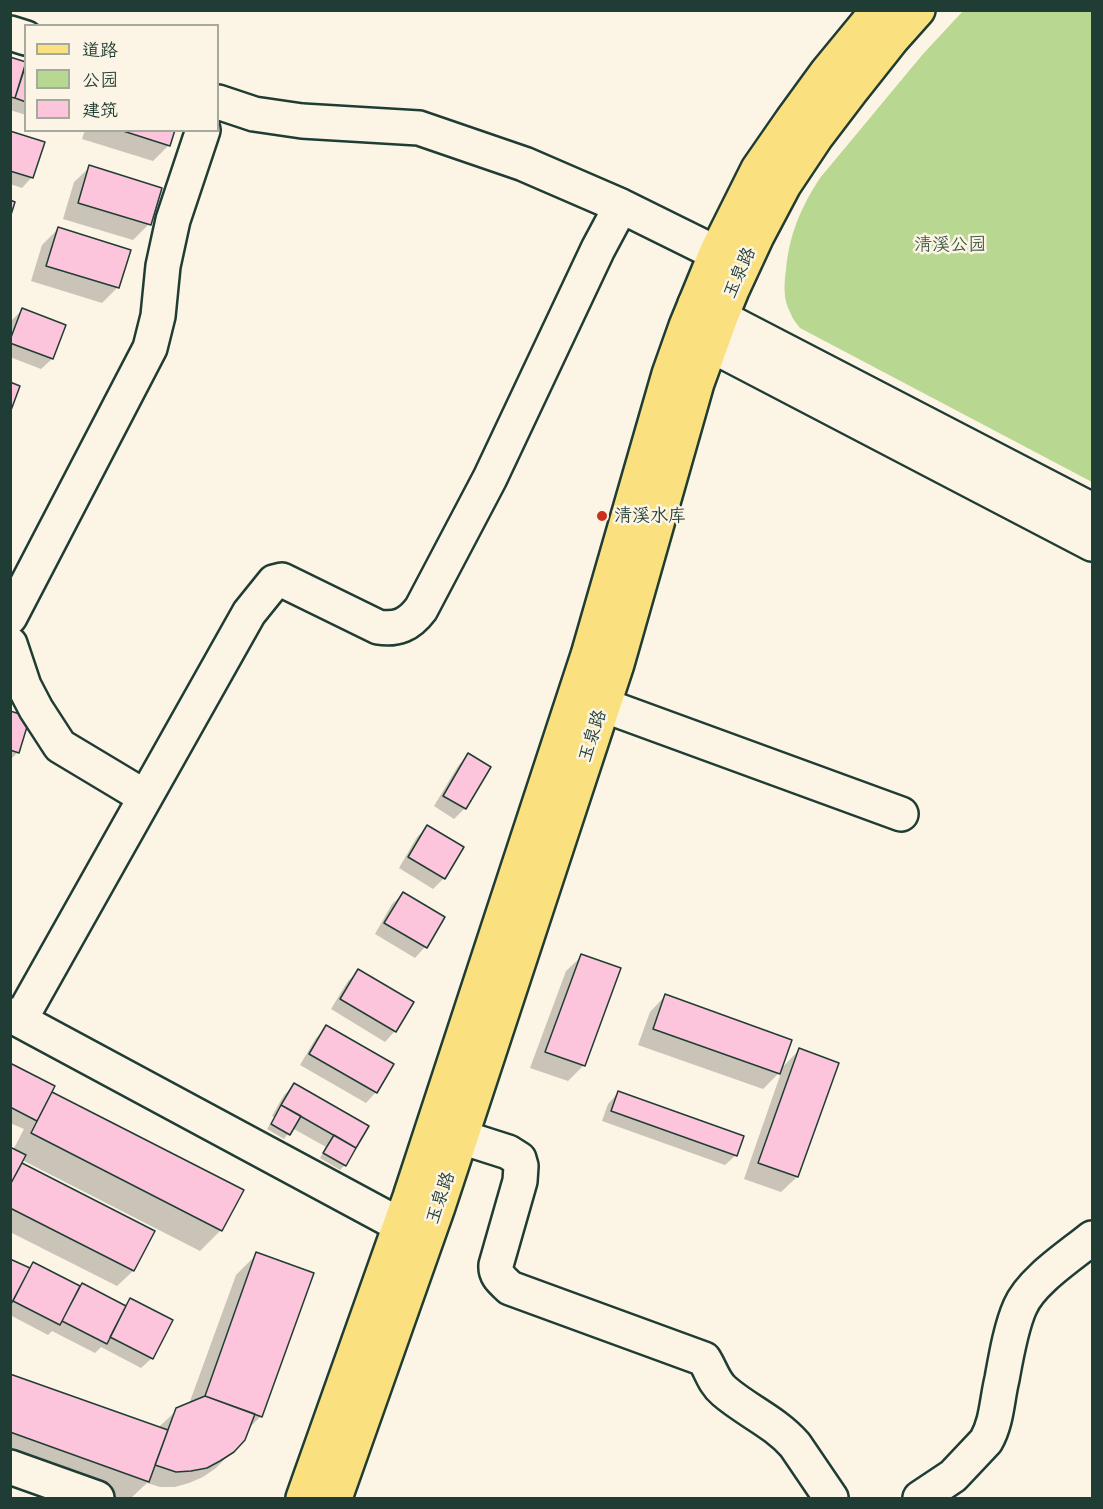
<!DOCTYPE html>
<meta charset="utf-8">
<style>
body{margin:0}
#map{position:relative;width:1103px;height:1509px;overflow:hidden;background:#fcf5e5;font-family:"Patrick Hand","LXGW WenKai TC",sans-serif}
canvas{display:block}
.frame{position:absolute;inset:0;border:12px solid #1f3d34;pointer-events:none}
.legend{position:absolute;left:24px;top:24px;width:195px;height:108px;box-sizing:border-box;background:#fcf5e5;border:2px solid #a4ab9e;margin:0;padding:8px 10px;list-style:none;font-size:18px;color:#1f3d34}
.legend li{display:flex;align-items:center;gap:12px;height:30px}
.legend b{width:30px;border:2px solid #a4ab9e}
</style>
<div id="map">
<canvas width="1103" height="1509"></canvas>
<div class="frame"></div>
<ul class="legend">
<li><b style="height:8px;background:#fbe080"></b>道路</li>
<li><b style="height:16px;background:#b8d790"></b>公园</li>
<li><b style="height:16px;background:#fdc5db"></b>建筑</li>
</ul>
</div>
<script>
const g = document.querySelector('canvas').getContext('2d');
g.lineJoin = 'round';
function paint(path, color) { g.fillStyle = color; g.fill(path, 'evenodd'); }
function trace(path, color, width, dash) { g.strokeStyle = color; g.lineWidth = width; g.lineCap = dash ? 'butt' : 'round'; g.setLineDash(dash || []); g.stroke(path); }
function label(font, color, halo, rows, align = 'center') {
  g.font = font + ' "Patrick Hand","LXGW WenKai TC",sans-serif'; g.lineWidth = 5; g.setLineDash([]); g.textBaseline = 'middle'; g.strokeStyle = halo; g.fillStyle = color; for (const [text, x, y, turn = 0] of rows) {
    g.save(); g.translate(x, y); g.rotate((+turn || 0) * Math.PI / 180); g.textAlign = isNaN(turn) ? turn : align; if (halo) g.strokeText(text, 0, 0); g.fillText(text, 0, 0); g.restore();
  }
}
paint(new Path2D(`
 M963 11H1092V482L800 328C796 323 792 318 790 312 783 299 784 284 786 270 789 235 801 207 820 178L923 54Z`), '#b8d790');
paint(new Path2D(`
 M10 59 26 63V115L10 110Z
 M85 130H173L169 145 153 161 82 139Z
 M10 132 32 177 22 188 10 184Z
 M90 167 149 224 133 240 63 219 74 182Z
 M58 229 118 287 102 303 31 281 42 245Z
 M22 310 64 325 52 359 41 369 10 357V325L12 320Z
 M10 712 18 752 10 760Z
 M468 755 465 808 454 819 434 806 458 766Z
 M427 827 462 848 444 878 433 889 399 868 417 837Z
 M403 894 443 918 425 947 415 958 375 934 392 904Z
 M582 956 619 969 583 1066 568 1081 530 1068 566 971Z
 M359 971 395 1031 385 1042 331 1009 348 981Z
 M665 996 780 1070 799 1050 797 1177 781 1192 744 1179 782 1070 763 1089 638 1045 650 1012Z
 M327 1027 376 1092 366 1103 300 1065 316 1038Z
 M10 1064 50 1092 242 1190 221 1230 200 1251 22 1160 18 1169 22 1165 153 1232 133 1271 117 1286 10 1232V1149L13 1150 24 1129 10 1123Z
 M294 1085 367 1127 345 1165 340 1170 320 1158 326 1147 292 1128 284 1139 267 1129 274 1117 272 1116 284 1095Z
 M618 1093 736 1155 725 1165 602 1121 608 1104Z
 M257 1254 261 1416 247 1430 244 1439 216 1468 203 1477 189 1483 175 1487H160L147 1483 131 1498H116L10 1460V1375L159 1429 160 1426 177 1410 189 1404 236 1275Z
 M10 1260 28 1269 33 1264 79 1287 82 1284 124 1306 130 1300 152 1358 141 1368 101 1347 95 1353 52 1331 48 1335 10 1315Z`), '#0003');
const building = new Path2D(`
 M10 57 26 62 15 98 10 97Z
 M26 64V102L15 98Z
 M120 130H175L170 146Z
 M10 131 45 142 33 178 10 171Z
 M89 165 162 188 151 225 78 203Z
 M10 200 15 202 10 218Z
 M58 227 131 250 119 288 46 266Z
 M22 308 66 325 53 359 10 343V340Z
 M10 382 20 386 10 413Z
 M10 711 30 717 19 753 10 750Z
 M468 753 491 767 466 809 443 796Z
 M427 825 464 847 445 879 408 857Z
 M403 892 445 917 427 948 384 923Z
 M581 954 621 968 585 1066 545 1052Z
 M358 969 414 1002 396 1032 340 999Z
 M665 994 792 1040 780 1074 653 1029Z
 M326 1025 394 1064 377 1093 309 1054Z
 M799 1048 839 1063 798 1177 758 1163Z
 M10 1063 55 1086 37 1121 10 1107Z
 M294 1083 369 1126 356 1148 281 1105Z
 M618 1091 744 1136 737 1156 611 1111Z
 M52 1092 244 1190 222 1231 31 1133Z
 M281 1105 301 1116 290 1135 271 1124Z
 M334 1135 356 1148 346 1166 323 1153Z
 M10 1147 26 1155 10 1185Z
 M22 1163 155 1231 134 1271 10 1208V1185Z
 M256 1252 314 1273 262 1417 205 1396Z
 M10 1259 30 1268 10 1306Z
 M33 1262 80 1286 60 1325 13 1301Z
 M82 1283 126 1306 107 1344 62 1321Z
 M130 1298 173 1320 153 1359 110 1337Z
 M10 1374 168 1430 149 1482 10 1432Z
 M205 1396 255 1414 245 1440 234 1452 220 1461 207 1468 191 1471 176 1472 155 1465 176 1408Z`);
paint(building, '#fdc5db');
trace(building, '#1f3d34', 1.5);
const minor = new Path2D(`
 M10 33 26 38
 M218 102 254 114 302 121 419 128 524 164 621 206 716 253
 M695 304 1092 510
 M686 332 1092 544
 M10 617 150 348 158 316 163 266 173 220 203 130
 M10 644 24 686 36 709 60 746 145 797
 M603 705 901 814
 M10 1015 400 1225
 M20 1020 249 613 274 582 282 580 378 627C397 630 409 625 421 609L490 478 598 249 621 206
 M461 1137 508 1152 519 1159 521 1166 520 1181 496 1265C495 1276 503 1281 510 1288L704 1359C711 1370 714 1383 724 1391 747 1411 775 1422 795 1445L831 1498
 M10 1467 97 1498
 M920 1498 953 1476 986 1441C997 1422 997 1399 1002 1379 1006 1357 1011 1327 1020 1307 1031 1281 1070 1256 1092 1238`);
const major = new Path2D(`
 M303 1498 410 1197 588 655 669 374 686 326 716 253 758 169 792 120 827 72 878 10
 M335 1498 438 1207 617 664 697 383 721 317 732 290 757 236 784 185 816 137 851 91 893 38 918 10`);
trace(minor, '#1f3d34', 38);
trace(major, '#1f3d34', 38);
trace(minor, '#fcf5e5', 33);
trace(major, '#fbe080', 33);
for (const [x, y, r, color] of [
 [602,516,6,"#c8321e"]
]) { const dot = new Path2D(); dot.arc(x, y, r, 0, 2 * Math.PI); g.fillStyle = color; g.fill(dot); trace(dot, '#fcf5e5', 2); }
label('18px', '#3e5c46', '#fcf5e5', [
 ["清溪公园",950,245]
]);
label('18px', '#1f3d34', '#fcf5e5', [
 ["玉泉路",740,273,-66],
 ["玉泉路",593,736,-72],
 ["玉泉路",441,1198,-71]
]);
label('18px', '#1f3d34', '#fcf5e5', [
 ["清溪水库",614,516]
], 'left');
</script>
